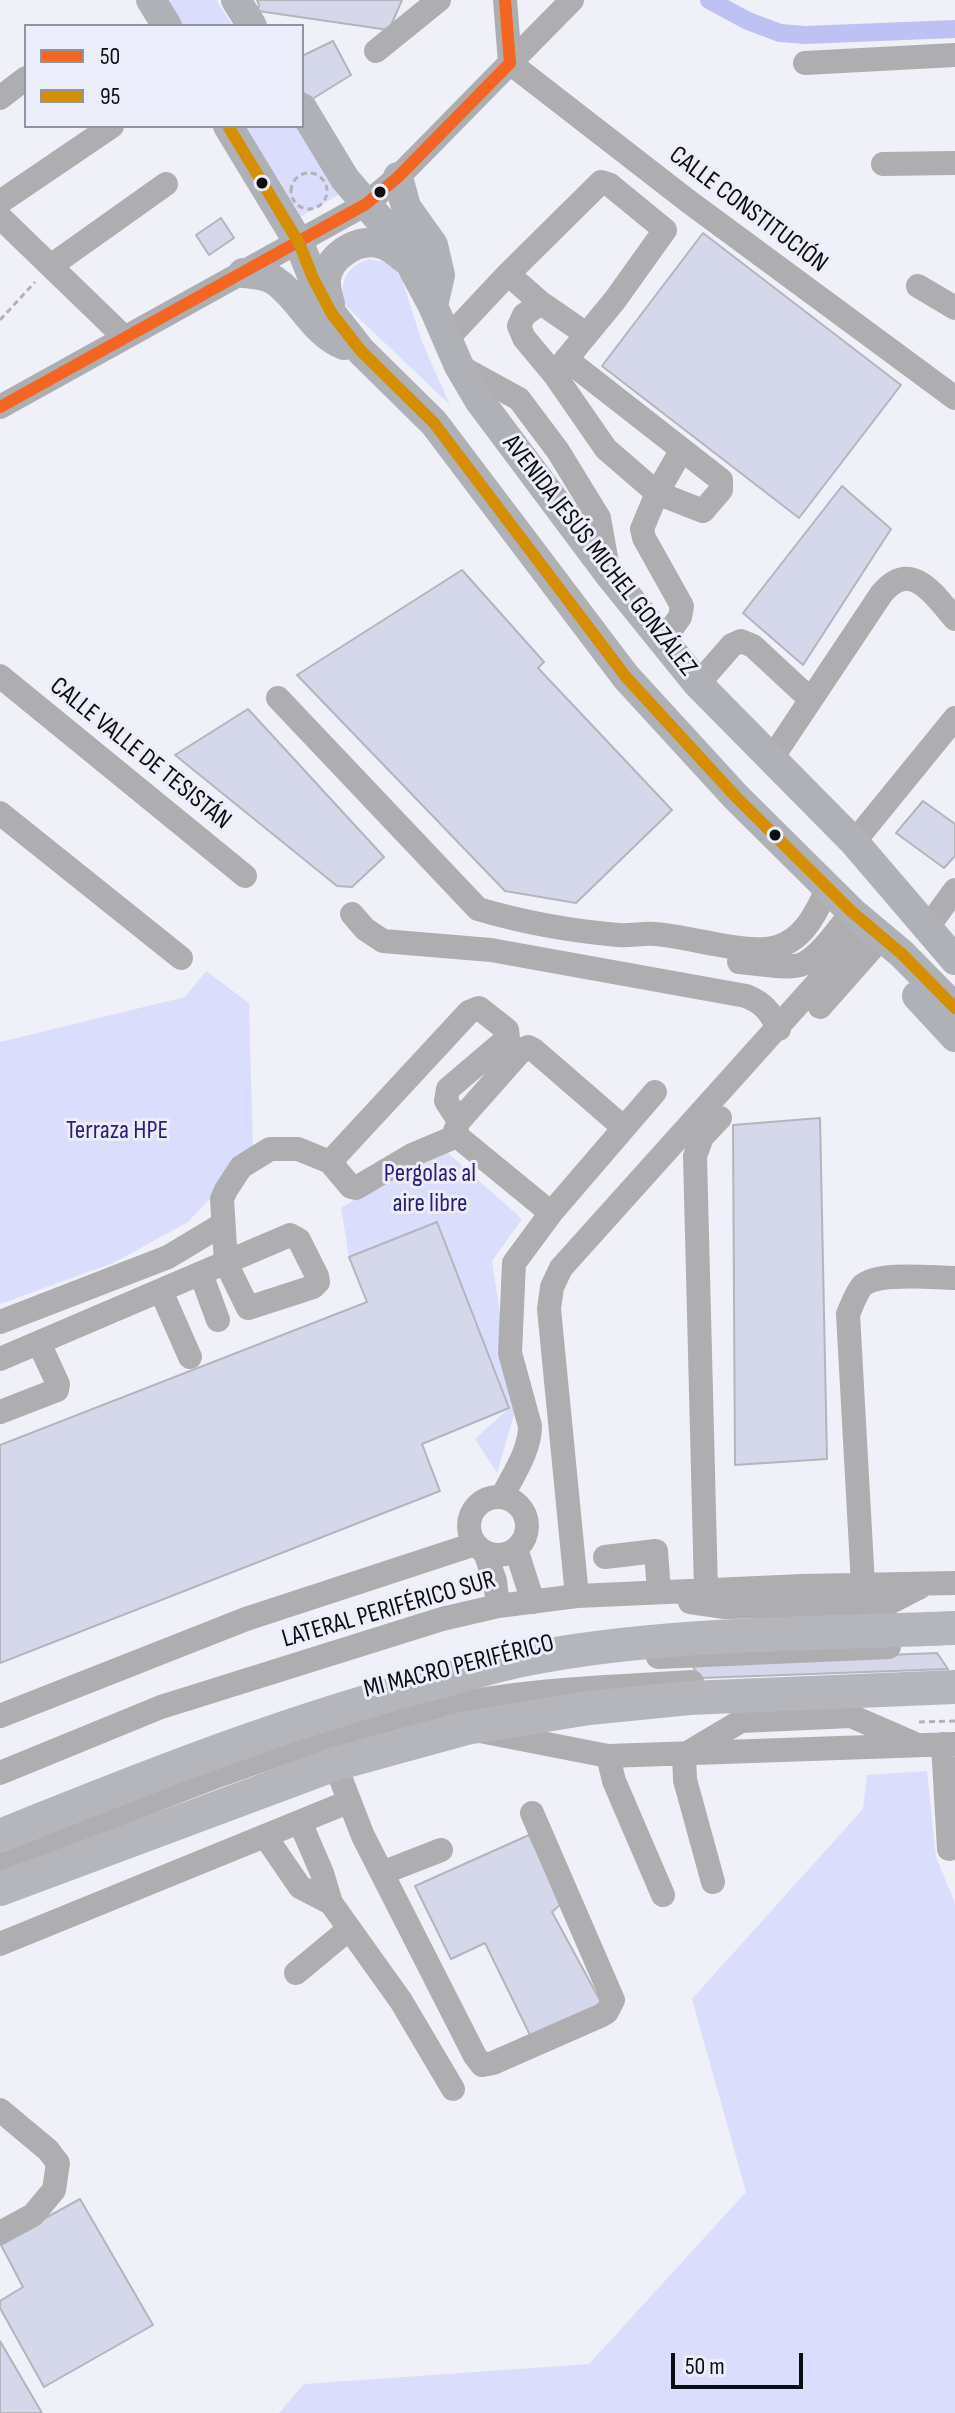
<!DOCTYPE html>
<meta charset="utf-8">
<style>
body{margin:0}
#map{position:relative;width:955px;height:2413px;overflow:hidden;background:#f0f1f8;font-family:"Sofia Sans Condensed",sans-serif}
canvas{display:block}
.legend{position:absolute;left:24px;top:24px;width:280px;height:104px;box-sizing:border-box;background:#eceefb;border:2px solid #92949f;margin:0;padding:10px 14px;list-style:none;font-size:24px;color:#0c0d14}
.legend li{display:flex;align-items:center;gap:16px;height:40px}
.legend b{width:40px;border:2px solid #92949f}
.scale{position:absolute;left:671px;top:2353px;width:132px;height:36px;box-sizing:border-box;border:4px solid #0c0d14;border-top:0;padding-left:10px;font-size:24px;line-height:28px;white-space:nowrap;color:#0c0d14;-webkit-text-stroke:6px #eceefb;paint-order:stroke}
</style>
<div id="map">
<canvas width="955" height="2413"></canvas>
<ul class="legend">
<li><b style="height:10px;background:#f26522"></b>50</li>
<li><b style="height:10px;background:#d48f03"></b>95</li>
</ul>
<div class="scale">50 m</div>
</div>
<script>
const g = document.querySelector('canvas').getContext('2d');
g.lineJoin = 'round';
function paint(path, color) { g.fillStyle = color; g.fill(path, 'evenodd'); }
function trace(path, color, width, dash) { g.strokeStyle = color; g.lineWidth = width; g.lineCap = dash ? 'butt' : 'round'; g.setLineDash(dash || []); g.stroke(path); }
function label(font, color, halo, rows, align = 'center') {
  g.font = font + ' "Sofia Sans Condensed",sans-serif'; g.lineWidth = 6; g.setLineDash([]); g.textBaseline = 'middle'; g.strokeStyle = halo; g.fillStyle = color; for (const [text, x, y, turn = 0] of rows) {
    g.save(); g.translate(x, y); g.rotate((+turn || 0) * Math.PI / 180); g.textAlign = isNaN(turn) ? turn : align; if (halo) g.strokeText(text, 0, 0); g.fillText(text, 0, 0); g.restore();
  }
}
paint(new Path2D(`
 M162 0H216L233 26H178Z
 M242 126H298L342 193 300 217Z
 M370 259 389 263 402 279 422 342 450 405 345 305C338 282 347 265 370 259Z
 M206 971 249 1003 253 1153 188 1222 113 1263 0 1304V1042L185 997Z
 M441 1147 522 1219 492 1261 515 1411 497 1473 475 1439 509 1408 438 1223 349 1257 341 1208Z
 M927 1771 936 1857 955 1903V2413H279L304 2384 589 2364 746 2192 692 1999 863 1809 867 1775Z`), '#daddfc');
trace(new Path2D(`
 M709 0 748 21 780 33 805 35 955 29`), '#bdc1f4', 18);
const building = new Path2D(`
 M257 0H402L389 30 258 11 259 5Z
 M333 41 351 75 309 101 302 90V56Z
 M221 218 234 238 209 255 196 235Z
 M703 233 901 385 799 518 602 366Z
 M842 486 891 529 803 665 743 613Z
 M462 570 544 662 538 668 672 810 576 903 505 891 297 675Z
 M248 709 384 857 352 887 337 886 175 755Z
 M923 801 955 824V856L944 868 896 833Z
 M820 1118 827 1459 735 1465 733 1125Z
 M437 1222 509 1408 422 1444 440 1491 0 1663V1445L367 1302 349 1257Z
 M937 1653 948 1669 701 1678 690 1663Z
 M529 1835 562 1903 552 1912 602 2004 532 2039 485 1943 451 1959 415 1886Z
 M80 2199 153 2325 44 2387 0 2308V2301L23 2287 0 2243Z
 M0 2341 42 2413H0Z`);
paint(building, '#d5d7eb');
trace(building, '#b4b5bc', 2);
trace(new Path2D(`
 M291 191a18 18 0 1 1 36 0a18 18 0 1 1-36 0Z
 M0 320 35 282
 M919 1722 955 1721`), '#b2b2b7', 3, [6, 4]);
trace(new Path2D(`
 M572 0 510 63 688 201 955 398
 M376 51 439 0
 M805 63 955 55
 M0 98 26 78
 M883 164 955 163
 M0 202 112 126
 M0 217 124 337
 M52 265 166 184
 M508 274 541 303 586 334
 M918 286 955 308
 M541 303 524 315 519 326 524 338 554 374
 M447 339 508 274 601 182 610 185 665 230 615 300 554 374 606 449 657 493 642 529 644 538 682 606 680 617 662 642
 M566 359 721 480V490L703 511 657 493 681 451
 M459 366 519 399 558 451 599 518 609 574
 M0 407 366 204 398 177 510 63 505 0
 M0 676 245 876
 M698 684 732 645 741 641 753 646 810 699
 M278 698 478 909C522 922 572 931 618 935 630 936 643 933 655 934 688 936 748 956 777 947 805 939 816 912 828 888
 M772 758 882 593C912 558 935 596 955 619
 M0 813 181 958
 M854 842 955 718
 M352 914 365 929 383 941 491 950 746 996C764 1003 770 1012 779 1029
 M936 916 955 890
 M739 962C754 963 789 970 803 964 822 954 838 929 852 912
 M820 1007 874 946
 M457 1136 412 1155 356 1188 351 1187 330 1162 469 1012 479 1008 507 1030 508 1038 448 1089 446 1101 459 1121
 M551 1213 457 1136 455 1131 459 1121 521 1051 528 1047 534 1050 624 1128
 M201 1274 218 1320
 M161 1291 190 1357
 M0 1322 168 1257 223 1224
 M0 1359 290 1235 299 1240 317 1276 318 1282 313 1287 248 1308 226 1263 222 1199 226 1190 241 1167 270 1149H298L330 1162
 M0 1412 57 1390 58 1384 39 1343
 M502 1497C513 1475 530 1451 530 1426L510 1353 514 1263 551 1213 655 1092
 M469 1526a29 29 0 1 1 58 0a29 29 0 1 1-58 0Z
 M516 1549 533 1602
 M485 1552 495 1581 498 1606
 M605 1557 656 1551 659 1592
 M863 1585 848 1314C852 1305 856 1293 862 1286 878 1271 933 1278 955 1278
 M706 1590 695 1156 702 1137 720 1118
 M577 1596 549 1309 552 1287 561 1268 864 931
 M690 1602 725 1607 887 1604 920 1587
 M658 1657 889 1647
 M0 1716 246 1619 475 1544
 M480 1731 608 1756 955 1744
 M943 1744 949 1849
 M608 1756 614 1781 663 1895
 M335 1764 363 1836 475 2056 482 2065 493 2063 600 2016 607 2012 613 2000 532 1813
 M0 1773 161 1707 442 1619 498 1606 577 1596 803 1586 955 1583
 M300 1822 322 1873 331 1903 401 2001 453 2089
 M265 1836 300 1887 331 1903
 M0 1864C143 1804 287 1743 439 1708 523 1689 608 1687 692 1682
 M382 1873 441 1850
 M713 1882 685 1780 684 1755 741 1721 851 1716 913 1743
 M0 1944 348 1802
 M296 1973 349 1929
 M0 2110 48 2150 58 2163 54 2190 33 2215 0 2233`), '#aeaeb1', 24);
trace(new Path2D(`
 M151 0 167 26
 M236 0 252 26
 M302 108 345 179 392 234 410 263 433 306 459 366 479 400 609 574 698 684 854 842 955 960
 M228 126 299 243 313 278 332 314 361 351 434 423 626 677 736 797 852 912 902 954 955 1008
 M398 177 406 207 433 245 440 275 433 306
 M243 273C253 274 266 275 274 280 301 298 313 333 344 345
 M330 304C328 296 325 288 326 279 328 257 356 239 378 243 389 245 397 252 405 259
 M917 996 955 1037`), '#b0b1b7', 30);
trace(new Path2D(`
 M0 1836C146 1777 292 1719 445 1680 472 1673 499 1664 527 1659 667 1632 813 1634 955 1628
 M0 1889 335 1764 466 1728 589 1708 689 1698 955 1687`), '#b5b6bc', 34);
trace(new Path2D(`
 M0 407 366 204 398 177 510 63 505 0`), '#f26522', 12);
trace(new Path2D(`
 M228 126 299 243 313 278 332 314 361 351 434 423 626 677 736 797 852 912 902 954 955 1008`), '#d48f03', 12);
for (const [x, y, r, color] of [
 [262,183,7,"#0c0d14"],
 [380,192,7,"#0c0d14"],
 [775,835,7,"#0c0d14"]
]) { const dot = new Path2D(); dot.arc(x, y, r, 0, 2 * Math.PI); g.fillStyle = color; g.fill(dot); trace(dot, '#eceefb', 3); }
label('26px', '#0c0d14', '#eceefb', [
 ["CALLE CONSTITUCIÓN",748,210,37],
 ["AVENIDA JESÚS MICHEL GONZÁLEZ",599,556,52],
 ["CALLE VALLE DE TESISTÁN",140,754,39],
 ["LATERAL PERIFÉRICO SUR",389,1610,-16],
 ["MI MACRO PERIFÉRICO",459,1667,-14]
]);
label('26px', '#2b1e7f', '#eceefb', [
 ["Terraza HPE",117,1131],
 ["Pergolas al",430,1174],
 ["aire libre",430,1204]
]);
</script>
